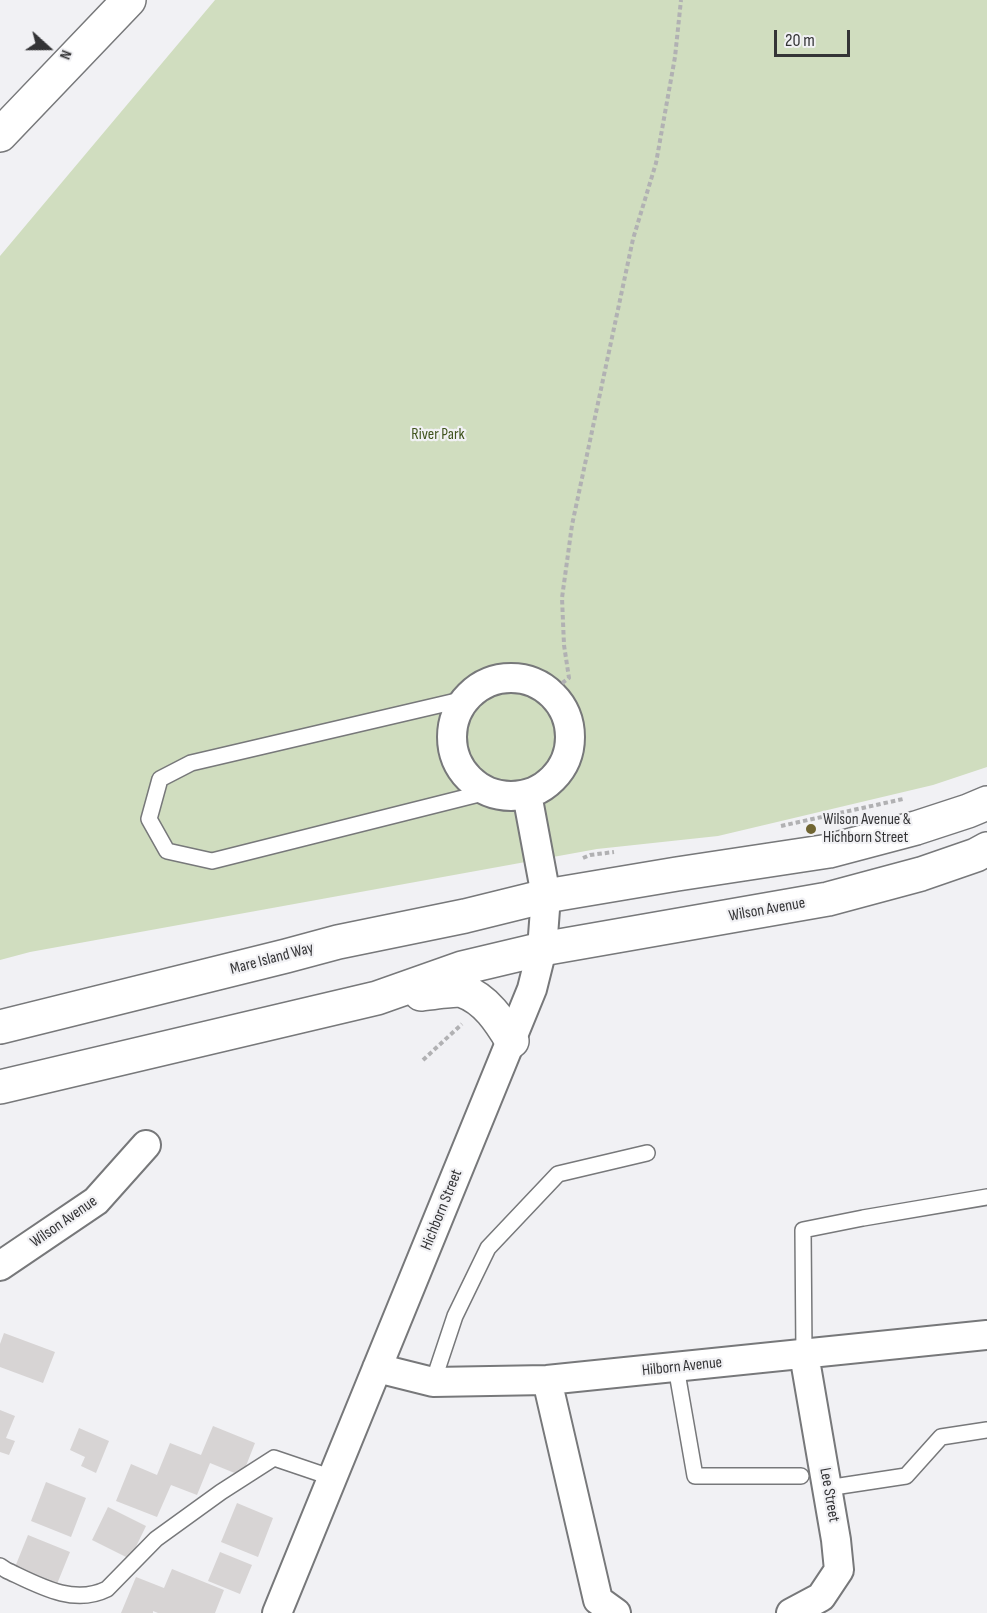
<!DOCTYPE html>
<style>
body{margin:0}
#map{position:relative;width:987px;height:1613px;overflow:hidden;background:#f1f1f4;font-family:"Sofia Sans Condensed",sans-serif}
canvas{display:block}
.north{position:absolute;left:18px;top:18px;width:60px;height:60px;-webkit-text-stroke:4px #f1f1f4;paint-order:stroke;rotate:111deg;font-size:16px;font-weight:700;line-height:24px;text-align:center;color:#343436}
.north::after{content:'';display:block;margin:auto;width:21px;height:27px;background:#343436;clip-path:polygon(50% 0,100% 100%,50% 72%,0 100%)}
.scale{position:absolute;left:774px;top:30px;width:76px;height:27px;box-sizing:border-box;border:3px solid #343436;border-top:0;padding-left:8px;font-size:18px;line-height:21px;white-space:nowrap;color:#343436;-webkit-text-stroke:4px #f1f1f4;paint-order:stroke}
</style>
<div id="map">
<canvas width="987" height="1613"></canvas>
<div class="north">N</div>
<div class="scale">20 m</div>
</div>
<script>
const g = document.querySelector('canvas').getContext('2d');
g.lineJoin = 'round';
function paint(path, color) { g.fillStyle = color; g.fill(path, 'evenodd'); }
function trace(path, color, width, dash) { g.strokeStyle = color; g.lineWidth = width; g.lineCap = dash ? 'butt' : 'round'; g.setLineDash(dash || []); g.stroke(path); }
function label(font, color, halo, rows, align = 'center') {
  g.font = font + ' "Sofia Sans Condensed",sans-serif'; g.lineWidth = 4.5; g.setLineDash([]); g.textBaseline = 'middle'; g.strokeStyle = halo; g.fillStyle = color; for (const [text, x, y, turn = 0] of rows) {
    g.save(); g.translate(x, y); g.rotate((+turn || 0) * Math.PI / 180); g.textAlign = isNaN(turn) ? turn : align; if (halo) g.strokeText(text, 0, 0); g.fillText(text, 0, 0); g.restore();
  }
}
paint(new Path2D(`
 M215 0H987V767L933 785 718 836 597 849 30 952 0 960V256Z`), '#d0ddbf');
paint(new Path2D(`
 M4 1333 55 1352 43 1383 0 1367V1344Z
 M0 1410 15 1416 6 1438 15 1441 9 1455 0 1452Z
 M213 1426 255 1443 242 1476 210 1463 197 1495 171 1485 157 1517 116 1501 131 1464 157 1475 170 1443 201 1455Z
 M79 1428 109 1441 96 1473 81 1466 85 1457 70 1450Z
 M46 1482 86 1498 71 1537 31 1521Z
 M237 1503 273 1518 258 1557 221 1542Z
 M108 1507 146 1526 130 1559 92 1540Z
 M28 1535 70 1552 57 1584 15 1567Z
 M220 1552 252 1565 240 1594 208 1581Z
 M172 1569 224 1590 215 1613H158L153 1611V1613H121L136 1577 164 1588Z`), '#d7d4d4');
const service = new Path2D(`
 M465 699 191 763 160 779 149 819 167 851 212 861 487 792
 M804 1354 803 1230 863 1218 987 1197
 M676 1367 695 1476H801
 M433 1382 455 1316 488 1248 558 1174 647 1153
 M827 1488 906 1476 941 1437 987 1430
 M0 1566 6 1570C38 1585 73 1606 107 1589L156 1539 221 1492 274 1458 333 1478`);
const minor = new Path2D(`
 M452 737a59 59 0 1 1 118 0a59 59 0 1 1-118 0Z
 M0 1266 96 1201 146 1145
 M377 1368 433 1382 547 1380 987 1335
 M547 1380 598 1600 616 1613
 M277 1613 532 989 542 949 546 896 527 794
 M791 1613 821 1597 839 1570 836 1540 804 1354`);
const secondary = new Path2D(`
 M0 135 129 0
 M421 994C430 993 456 989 463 991 486 999 500 1021 512 1041
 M0 1027 286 956 338 942 465 916 546 896 677 874 829 851 916 828 968 811 987 803
 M0 1087 377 998 462 968 542 949 828 899 921 874 976 855 987 849`);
trace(service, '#77787a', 18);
trace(minor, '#77787a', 32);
trace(secondary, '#77787a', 36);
trace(new Path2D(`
 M550 692 569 678 564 645 562 598 572 525 633 239 656 163 675 57 681 0
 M781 826 903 799
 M583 858 590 855 614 852
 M423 1060 462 1024`), '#b1b1b3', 4, [4.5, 3]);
trace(service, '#fff', 15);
trace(minor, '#fff', 28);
trace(secondary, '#fff', 33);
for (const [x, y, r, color] of [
 [811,829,6,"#706532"]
]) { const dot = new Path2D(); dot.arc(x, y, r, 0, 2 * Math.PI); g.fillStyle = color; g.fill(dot); trace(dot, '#f1f1f4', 2); }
label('16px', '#40541e', '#f1f1f4', [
 ["River Park",438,435]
]);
label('16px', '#343436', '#f1f1f4', [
 ["Wilson Avenue &",823,820],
 ["Hichborn Street",823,838]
], 'left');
label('16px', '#343436', '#f1f1f4', [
 ["Wilson Avenue",767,910,-10],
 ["Mare Island Way",272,959,-15],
 ["Hichborn Street",442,1210,-68],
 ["Wilson Avenue",64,1222,-35],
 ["Hilborn Avenue",682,1367,-6],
 ["Lee Street",829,1495,80]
]);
</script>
